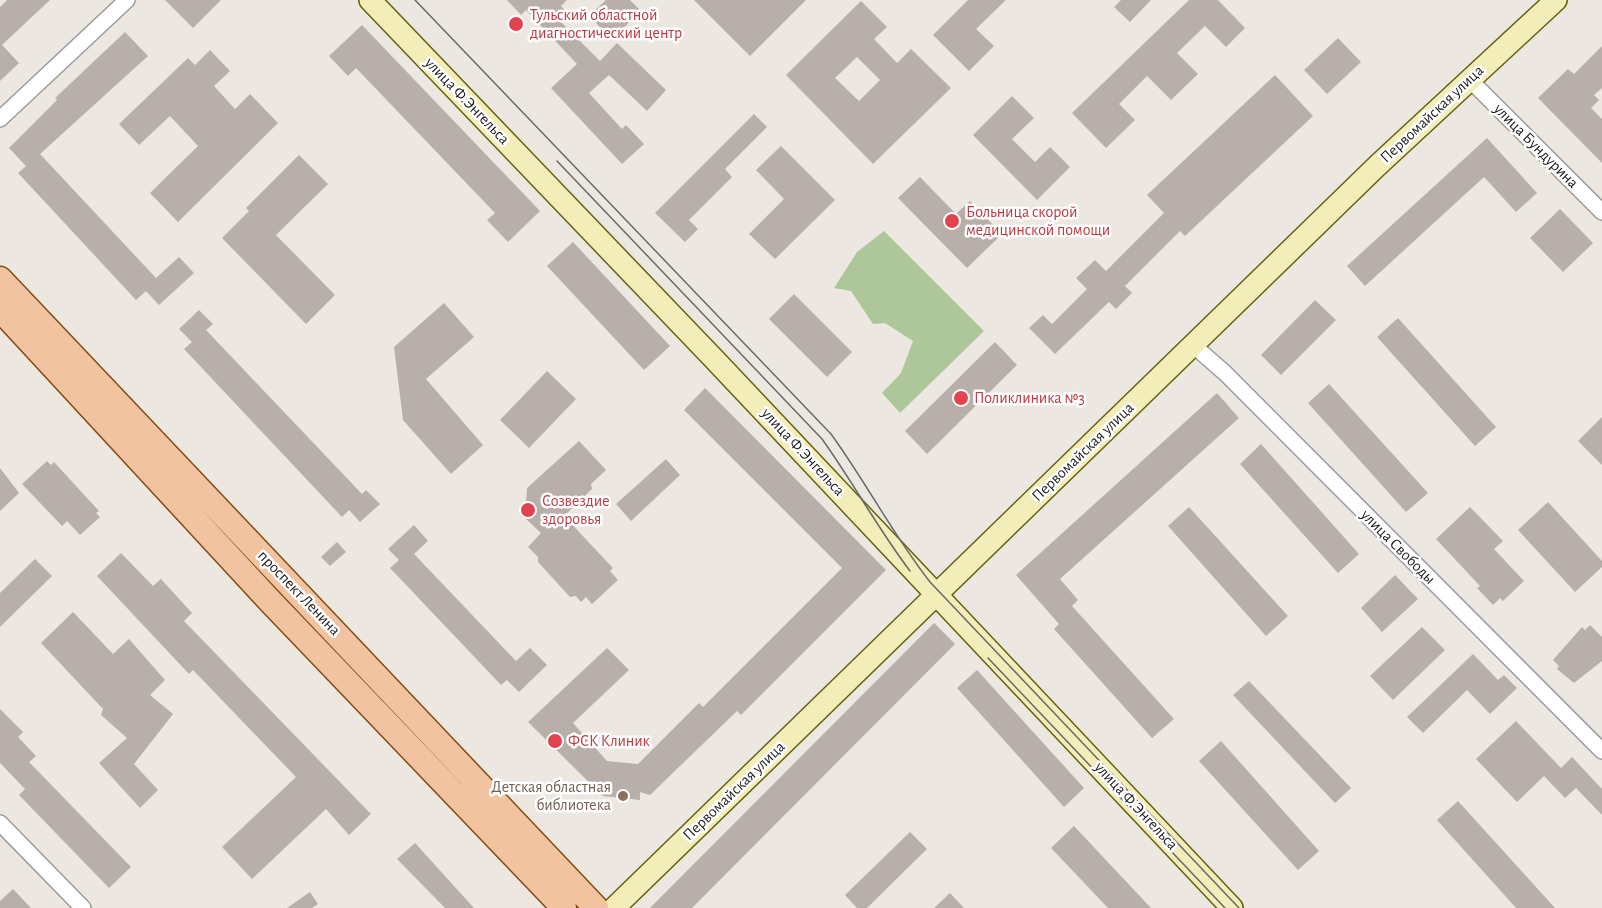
<!DOCTYPE html>
<meta charset="utf-8">
<style>
body{margin:0}
canvas{display:block;background:#ece7e1}
</style>
<canvas width="1602" height="908"></canvas>
<script>
const g = document.querySelector('canvas').getContext('2d');
g.lineJoin = 'round';
function paint(path, color) { g.fillStyle = color; g.fill(path, 'evenodd'); }
function trace(path, color, width, dash) { g.strokeStyle = color; g.lineWidth = width; g.lineCap = dash ? 'butt' : 'round'; g.setLineDash(dash || []); g.stroke(path); }
function label(font, color, halo, rows, align = 'center') {
  g.font = font + ' "Alegreya Sans",sans-serif'; g.lineWidth = 5; g.setLineDash([]); g.textBaseline = 'middle'; g.strokeStyle = halo; g.fillStyle = color; for (const [text, x, y, turn = 0] of rows) {
    g.save(); g.translate(x, y); g.rotate((+turn || 0) * Math.PI / 180); g.textAlign = isNaN(turn) ? turn : align; if (halo) g.strokeText(text, 0, 0); g.fillText(text, 0, 0); g.restore();
  }
}
paint(new Path2D(`
 M884 231 984 331 900 413 882 393 901 373 913 341 885 323 873 324 851 291 834 288 857 252Z`), '#aec79a');
paint(new Path2D(`
 M7 0H50L2 45 19 63 0 81V7Z
 M165 0H221L193 28Z
 M507 0H567L561 6 569 15 561 22 600 61 617 43 666 90 647 111 609 75 589 93 622 129 626 125 644 144 622 164 551 88 577 64 526 10 521 15Z
 M606 0H630L641 11 612 39 589 16Z
 M694 0H806L750 56Z
 M968 0H1006L976 29 994 46 969 71 933 35Z
 M1121 0H1151L1130 22 1114 7Z
 M1189 0H1218L1245 28 1226 47 1205 26 1177 53 1198 74 1171 100 1147 76 1119 104 1135 120 1106 148 1072 113Z
 M861 1 887 27 874 39 897 63 911 49 951 88 873 164 786 75ZM857 57 880 80 859 101 835 78Z
 M362 25 540 211 508 242 487 220 495 213 356 68 348 76 329 56Z
 M125 32 148 56 40 154 156 278 179 257 194 273 159 305 146 291 136 300 18 173 26 166 9 148 57 100 55 98Z
 M1338 38 1361 62 1327 94 1304 70Z
 M1602 46V88L1594 95 1599 100 1591 108 1602 119V163L1538 98 1568 69 1574 74Z
 M210 50 230 71 214 86 235 109 250 94 278 123 178 222 150 193 198 146 170 116 139 145 119 124 188 58 195 65Z
 M1275 75 1313 116 1185 236 1180 231 1125 286 1132 293 1116 309 1109 302 1055 354 1029 328 1043 315 1052 324 1087 289 1076 278 1095 260 1106 271 1164 213 1147 195Z
 M1012 96 1034 118 1012 139 1035 162 1050 147 1070 167 1037 200 973 135Z
 M754 114 767 127 725 169 732 177 689 220 698 229 685 242 655 213Z
 M1487 138 1537 193 1516 212 1484 177 1365 286 1347 266Z
 M781 146 835 200 775 259 749 234 784 199 756 170Z
 M299 155 328 184 276 235 335 295 306 324 222 238 249 211 246 208Z
 M920 177 956 214 970 201 1002 234 967 268 898 198Z
 M1560 209 1593 243 1563 272 1530 238Z
 M573 242 670 346 644 370 547 266Z
 M794 294 852 352 827 377 769 319Z
 M1315 300 1336 320 1281 375 1261 355Z
 M444 303 474 337 426 379 483 445 451 474 403 420 394 347Z
 M199 310 213 324 206 330 362 494 366 490 380 504 360 522 349 510 342 517 184 349 192 342 179 329Z
 M1398 318 1496 427 1475 446 1377 337Z
 M995 342 1017 365 927 454 905 431Z
 M547 371 576 399 529 448 500 420Z
 M1329 384 1428 493 1406 512 1308 403Z
 M705 388 886 570 741 715 737 711 650 795 640 792V800L603 796 528 722 607 648 629 670 573 723 607 761 638 764 699 703 703 707 842 568 684 410Z
 M1217 393 1239 418 1060 579 1078 600 1072 606 1174 719 1152 738 1054 629 1059 624 1016 575Z
 M1602 417V465L1578 441Z
 M579 441 606 470 591 484 592 489 564 516 613 568 610 571 618 580 592 604 586 597 581 602 576 596 570 597 538 562V557L528 547 541 533 525 518 527 488Z
 M1261 444 1359 554 1338 573 1240 464Z
 M666 459 680 475 631 521 616 504Z
 M47 461 51 465 54 462 99 511 96 513 100 517 80 535 67 521 62 526 22 484Z
 M0 468 19 493 0 511Z
 M1548 502 1602 561V567L1575 592 1518 530Z
 M1189 507 1288 616 1266 636 1168 526Z
 M1470 507 1503 541 1494 549 1524 581 1503 601 1500 598 1493 605 1477 588 1480 586 1436 539Z
 M414 525 428 541 414 554 516 661 530 648 547 665 519 692 507 680 501 685 390 568 399 560 388 549Z
 M337 542 346 552 330 566 321 557Z
 M121 553 153 586 161 579 192 613 184 621 371 814 349 835 326 809 252 879 222 847 296 777 193 670 189 674 97 576Z
 M35 559 52 576 0 627V593Z
 M1395 575 1418 599 1382 632 1361 608Z
 M73 612 113 654 129 639 165 680 150 695 173 714 134 764 158 790 140 808 99 763 127 738 101 715 103 709 41 643Z
 M934 623 955 644 692 908H650Z
 M1590 625 1602 637V661L1574 683 1557 669 1559 666 1553 660 1582 627 1585 630Z
 M1422 627 1445 650 1393 700 1370 676Z
 M1473 654 1498 680 1504 675 1517 688 1490 714 1467 690 1423 733 1407 717Z
 M977 670 1084 788 1064 807 957 688Z
 M1249 681 1351 788 1335 803 1233 695Z
 M0 709 23 732 18 737 36 756 29 762 131 867 109 888 19 795 25 789 0 763Z
 M1516 721 1561 768 1572 757 1602 789V815L1576 788 1565 798 1544 776 1517 802 1476 759Z
 M1221 741 1319 851 1298 870 1199 761Z
 M1458 801 1555 908H1516L1437 820Z
 M1074 826 1151 908H1108L1051 848Z
 M910 832 927 849 867 908H857L845 895Z
 M415 843 474 908H445L397 859Z
 M13 889 31 908H0V901Z
 M310 892 318 904 312 908H287Z
 M950 893 964 908H934Z`), '#b8afab');
const street = new Path2D(`
 M1470 80 1602 212
 M0 119 127 0
 M1193 345 1225 373 1602 751
 M0 823 83 908`);
const secondary = new Path2D(`
 M370 0 715 360 1232 908
 M614 908 1377 166 1556 0`);
const primary = new Path2D(`
 M0 279 596 908
 M0 309 270 601 564 908`);
trace(street, '#9c9c9c', 18);
trace(secondary, '#65620f', 24);
trace(primary, '#844c0e', 27);
trace(street, '#fff', 15);
trace(secondary, '#f2edb9', 21);
trace(primary, '#f2c3a0', 24);
trace(new Path2D(`
 M415 0 831 434C866 482 893 535 930 582L1239 908
 M557 161 822 439C853 482 878 529 910 571
 M988 658 1225 908`), '#696969', 1.5);
for (const [x, y, r, color] of [
 [516,24,8,"#e0444e"],
 [952,221,8,"#e0444e"],
 [961,398,8,"#e0444e"],
 [528,510,8,"#e0444e"],
 [555,741,8,"#e0444e"],
 [623,796,6,"#8d6e63"]
]) { const dot = new Path2D(); dot.arc(x, y, r, 0, 2 * Math.PI); g.fillStyle = color; g.fill(dot); trace(dot, '#fff', 2); }
label('16px', '#be3a42', '#fff', [
 ["Тульский областной",530,15],
 ["диагностический центр",530,33],
 ["Больница скорой",966,212],
 ["медицинской помощи",966,230],
 ["Поликлиника №3",974,398],
 ["Созвездие",542,501],
 ["здоровья",542,519],
 ["ФСК Клиник",568,741]
], 'left');
label('16px', '#1b1b1b', '#fff', [
 ["улица Ф.Энгельса",467,101,46],
 ["Первомайская улица",1432,114,-43],
 ["улица Бундурина",1536,146,45],
 ["улица Ф.Энгельса",803,452,47],
 ["Первомайская улица",1083,452,-44],
 ["улица Свободы",1398,547,45],
 ["проспект Ленина",299,593,46],
 ["Первомайская улица",734,791,-44],
 ["улица Ф.Энгельса",1136,806,47]
]);
label('16px', '#785e54', '#fff', [
 ["Детская областная",611,787],
 ["библиотека",611,805]
], 'right');
</script>
